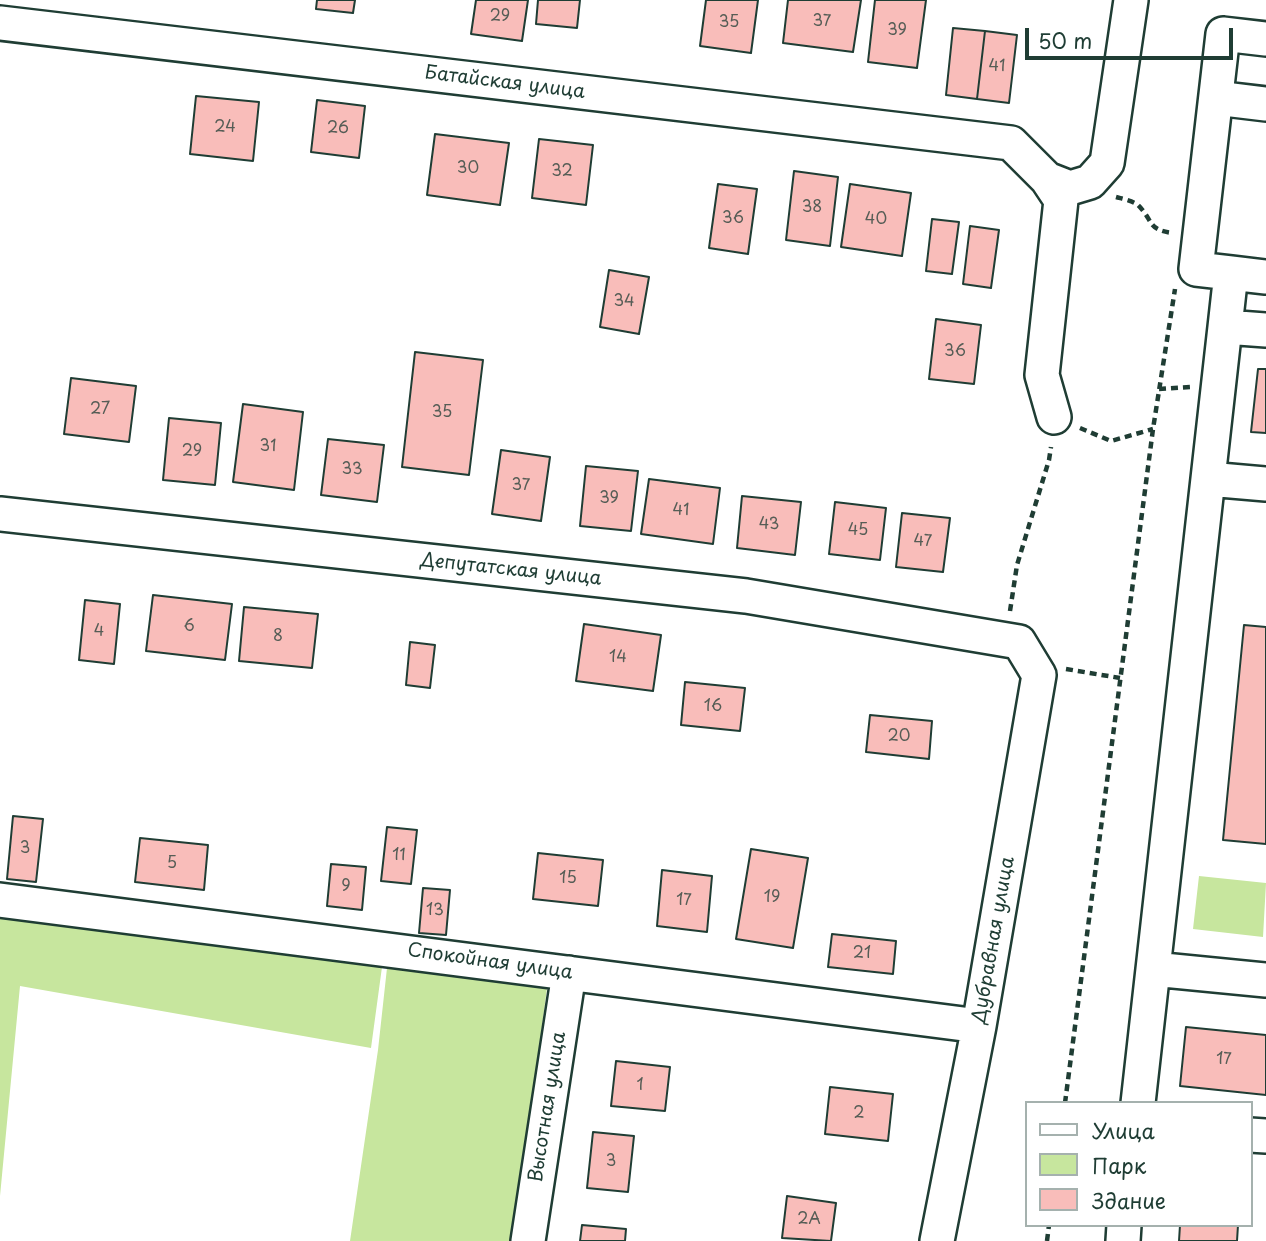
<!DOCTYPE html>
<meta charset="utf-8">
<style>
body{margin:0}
#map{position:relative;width:1266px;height:1241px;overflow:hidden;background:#fff;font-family:"Playpen Sans",sans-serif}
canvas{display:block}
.legend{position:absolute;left:1025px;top:1101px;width:228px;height:126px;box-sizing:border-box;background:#fff;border:2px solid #a5b1ae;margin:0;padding:9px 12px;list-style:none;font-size:21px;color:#1f3d34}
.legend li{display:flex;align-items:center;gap:14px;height:35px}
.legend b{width:35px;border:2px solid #a5b1ae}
.scale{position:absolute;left:1025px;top:28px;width:208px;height:32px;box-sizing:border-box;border:4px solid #1f3d34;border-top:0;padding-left:9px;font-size:21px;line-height:24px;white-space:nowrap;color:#1f3d34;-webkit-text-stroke:5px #fff;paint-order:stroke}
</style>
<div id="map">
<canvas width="1266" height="1241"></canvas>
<ul class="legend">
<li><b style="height:9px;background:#fff"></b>Улица</li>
<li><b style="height:19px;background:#c7e69e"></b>Парк</li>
<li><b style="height:19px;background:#f9bdba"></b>Здание</li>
</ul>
<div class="scale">50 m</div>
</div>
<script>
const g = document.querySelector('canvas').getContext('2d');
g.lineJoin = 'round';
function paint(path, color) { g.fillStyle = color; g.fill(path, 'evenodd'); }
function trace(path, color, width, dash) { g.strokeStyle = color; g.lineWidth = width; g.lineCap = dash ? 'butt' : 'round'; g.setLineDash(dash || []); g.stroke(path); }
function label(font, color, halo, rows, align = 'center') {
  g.font = font + ' "Playpen Sans",sans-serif'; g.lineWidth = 7; g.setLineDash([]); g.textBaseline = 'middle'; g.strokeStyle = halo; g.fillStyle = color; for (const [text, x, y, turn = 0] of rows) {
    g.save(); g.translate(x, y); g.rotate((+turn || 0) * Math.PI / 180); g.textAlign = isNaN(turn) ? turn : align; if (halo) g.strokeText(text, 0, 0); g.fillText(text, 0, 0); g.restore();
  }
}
paint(new Path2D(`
 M1199 876 1266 883 1263 937 1193 929Z
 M0 917 382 967 371 1048 20 986 0 1196Z
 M387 968 547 988 514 1241H350L378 1050Z`), '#c7e69e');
const building = new Path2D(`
 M317 0H355L353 13 316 9Z
 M476 0H528L522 41 471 34Z
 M538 0H580L577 28 536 24Z
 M706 0H758L751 53 700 46Z
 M788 0H861L853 52 783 43Z
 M875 0H926L917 68 868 62Z
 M953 28 985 31 977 99 946 95Z
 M985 31 1017 35 1009 103 977 99Z
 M196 96 259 102 253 161 190 154Z
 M317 100 365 106 359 158 311 152Z
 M435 134 509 143 500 205 427 195Z
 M539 139 593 145 586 205 532 198Z
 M794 171 838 177 830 246 786 240Z
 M718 184 757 189 748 254 709 248Z
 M850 184 911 193 902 256 841 247Z
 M932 219 959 222 952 274 926 271Z
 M970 226 999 230 991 288 963 284Z
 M609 270 649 277 639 334 600 327Z
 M936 319 981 325 974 384 929 379Z
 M415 352 483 360 469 475 402 467Z
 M1258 369H1266V433L1251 432Z
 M71 378 136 386 129 442 64 434Z
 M243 404 303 412 294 490 233 482Z
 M169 418 221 423 215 485 163 480Z
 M328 439 384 445 377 502 321 495Z
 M501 450 550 457 541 521 492 514Z
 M586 466 638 471 631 531 580 526Z
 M649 479 720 488 713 544 641 534Z
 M742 496 801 502 795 555 737 548Z
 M835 502 886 508 880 560 829 554Z
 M902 513 950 518 943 572 896 567Z
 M153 595 232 604 225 660 146 651Z
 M85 600 120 604 114 664 79 660Z
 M244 607 318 614 312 668 239 661Z
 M584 624 661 635 653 691 576 681Z
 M1244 625 1266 627V844L1223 840Z
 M410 642 435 645 430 688 406 685Z
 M685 682 745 688 740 731 681 725Z
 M870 715 932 721 929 759 866 752Z
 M13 816 43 819 36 882 7 879Z
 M387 827 417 830 411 884 381 881Z
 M140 838 208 845 204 890 135 882Z
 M751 849 808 858 793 948 736 939Z
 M538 853 603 860 598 906 533 899Z
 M331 864 366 867 362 910 327 906Z
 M662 870 712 876 707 932 657 926Z
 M423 888 450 890 446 935 419 933Z
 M832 934 896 941 893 974 828 967Z
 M1186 1027 1266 1035V1095L1180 1086Z
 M616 1061 670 1067 665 1111 611 1106Z
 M830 1087 893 1094 888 1141 825 1134Z
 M593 1132 634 1136 628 1192 587 1188Z
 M787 1196 836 1203 831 1241 782 1238Z
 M582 1225 626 1229 625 1241H580Z
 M1180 1225H1238L1237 1241H1179Z`);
paint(building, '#f9bdba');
trace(building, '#1f3d34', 2);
const minor = new Path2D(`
 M0 23 1011 143 1047 179 1061 200 1042 375 1054 417
 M1216 98 1266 104
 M1047 179 1070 188 1090 182 1107 163 1131 0
 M1231 273 1196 269 1223 34 1266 39
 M1225 327 1231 273 1266 277
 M1208 479 1266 484
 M0 514 746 596 1019 642 1039 675 979 1026 937 1241
 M0 900 979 1026
 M1153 969 1266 980
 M1138 1103 1225 327 1266 330
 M1250 1135 1266 1136
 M528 1241 569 973
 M1123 1241 1124 1225`);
trace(minor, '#1f3d34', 38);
trace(new Path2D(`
 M1116 197C1123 199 1133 201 1138 205 1154 221 1147 230 1173 233
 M1159 389 1190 387
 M1080 428 1111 441 1153 429
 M1010 611 1017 565 1049 460 1051 447
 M1066 669 1120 678
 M1065 1103 1153 429 1175 289
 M1047 1241 1049 1225`), '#1f3d34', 4.5, [7, 5]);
trace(minor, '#fff', 33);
label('16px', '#565d56', null, [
 ["29",500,17],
 ["37",822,22],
 ["35",729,23],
 ["39",897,31],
 ["41",997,67],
 ["24",225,128],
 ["26",338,129],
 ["30",468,169],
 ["32",562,172],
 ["38",812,208],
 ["36",733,219],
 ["40",876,220],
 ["34",624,302],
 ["36",955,352],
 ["27",100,410],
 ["35",442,413],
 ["31",268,447],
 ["29",192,452],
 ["33",352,470],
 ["37",521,486],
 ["39",609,499],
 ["41",681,511],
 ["43",769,525],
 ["45",858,531],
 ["47",923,542],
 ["6",189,627],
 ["4",99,632],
 ["8",278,637],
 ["14",618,658],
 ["16",713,707],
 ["20",899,737],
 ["3",25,849],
 ["11",399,856],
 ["5",172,864],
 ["15",568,879],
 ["9",346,887],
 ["19",772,898],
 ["17",684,901],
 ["13",435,911],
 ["21",862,954],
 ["17",1224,1060],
 ["1",640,1086],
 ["2",859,1114],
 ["3",611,1162],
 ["2А",809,1220]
]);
label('19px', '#1f3d34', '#fff', [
 ["Батайская улица",505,83,7],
 ["Депутатская улица",511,570,6],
 ["Дубравная улица",994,940,-80],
 ["Спокойная улица",490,962,8],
 ["Высотная улица",548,1107,-81]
]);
</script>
